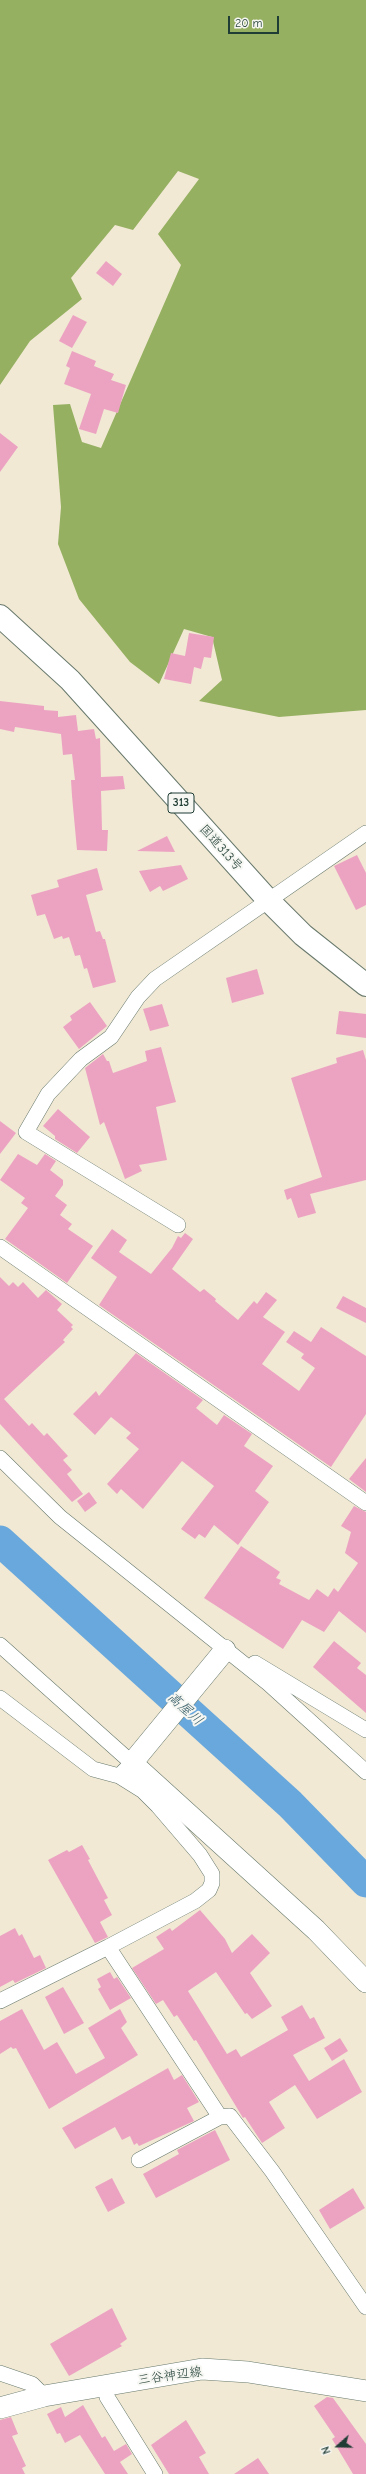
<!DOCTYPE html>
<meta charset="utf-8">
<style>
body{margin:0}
#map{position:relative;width:366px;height:2474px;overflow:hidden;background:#f1e9d4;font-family:"Comic Neue",sans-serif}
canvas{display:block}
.north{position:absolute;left:318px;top:2426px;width:40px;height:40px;-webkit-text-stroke:3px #f6f6f2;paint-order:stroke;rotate:250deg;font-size:11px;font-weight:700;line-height:16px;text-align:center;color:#1f3d34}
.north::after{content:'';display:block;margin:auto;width:14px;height:18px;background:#1f3d34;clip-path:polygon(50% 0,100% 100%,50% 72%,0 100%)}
.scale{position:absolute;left:228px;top:16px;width:51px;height:18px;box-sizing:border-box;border:2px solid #1f3d34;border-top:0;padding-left:5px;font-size:12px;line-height:14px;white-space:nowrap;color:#1f3d34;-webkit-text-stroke:3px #f6f6f2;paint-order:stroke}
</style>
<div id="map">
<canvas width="366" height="2474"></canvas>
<div class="north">N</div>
<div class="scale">20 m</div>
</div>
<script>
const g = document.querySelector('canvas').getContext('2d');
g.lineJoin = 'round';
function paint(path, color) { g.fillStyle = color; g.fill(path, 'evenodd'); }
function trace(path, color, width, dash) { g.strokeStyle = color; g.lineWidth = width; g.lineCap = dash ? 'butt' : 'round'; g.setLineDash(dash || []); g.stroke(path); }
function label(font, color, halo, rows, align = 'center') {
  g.font = font + ' "Comic Neue","Klee One",sans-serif'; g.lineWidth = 4; g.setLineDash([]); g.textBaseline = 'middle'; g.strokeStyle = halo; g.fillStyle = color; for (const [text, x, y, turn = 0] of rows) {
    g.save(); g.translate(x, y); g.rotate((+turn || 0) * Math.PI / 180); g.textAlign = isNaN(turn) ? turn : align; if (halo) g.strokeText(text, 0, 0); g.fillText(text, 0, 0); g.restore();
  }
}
paint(new Path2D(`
 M0 0H366V710L279 717 199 701 222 680 212 637 184 629 159 684 130 662 79 599 58 544 61 507 53 405 70 404 82 442 101 448 181 265 158 234 199 179 178 171 133 230 115 225 71 278 82 299 30 341 0 385Z`), '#96b061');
trace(new Path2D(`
 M0 1541 290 1804 366 1882`), '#69a8dc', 31);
paint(new Path2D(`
 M106 261 122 274 113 286 96 273Z
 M73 315 87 322 72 348 59 341Z
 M72 351 96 361 94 366 114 374 111 380 126 385 118 413 104 409 96 434 79 429 91 394 64 384 70 368 66 366Z
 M0 433 18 447 0 472Z
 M189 633 214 637 211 658 204 657 201 669 194 667 191 684 164 679 171 653 185 656Z
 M0 701 44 706V710L58 711V717L76 715 78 731 94 729 96 739 100 738 101 777 123 776 125 789 101 791 102 830H108L107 851 77 850 72 796 71 780H75L72 754 63 755 61 734 15 727 14 732 0 729Z
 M167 836 175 852 137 851Z
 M357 855 366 873V905L356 910 334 866Z
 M181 865 188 879 163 891 160 886 150 892 139 871Z
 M97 868 103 890 86 895 96 932 100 931 103 939H105L116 982 93 988 87 968 84 969 80 955 75 956 69 937 63 939 62 936 54 939 45 914 37 916 31 895 59 887 57 880Z
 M257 969 264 994 232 1003 226 978Z
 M90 1002 107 1026 79 1049 63 1027 72 1020 70 1016Z
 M162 1004 169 1026 150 1031 143 1009Z
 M339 1011 366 1014V1038L336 1034Z
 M161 1047 176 1102 156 1107 167 1160 139 1165 142 1171 125 1179 104 1122 100 1125 85 1068 103 1054 107 1061H109L113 1073 147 1061 145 1051Z
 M363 1050 366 1060V1180L310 1194 316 1213 298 1218 291 1198 287 1200 284 1190 322 1177 291 1078 337 1063 336 1058Z
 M58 1109 90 1137 77 1153 55 1139V1136L43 1126Z
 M0 1121 16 1133 0 1154Z
 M18 1154 37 1165 45 1154 56 1161 50 1170 63 1180V1185L55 1196 67 1205 60 1215 72 1224 68 1229 93 1246 67 1283 5 1239 28 1208 21 1203 25 1198 0 1180Z
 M112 1229 127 1240 119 1252 151 1274 172 1248 178 1236 181 1238 185 1233 193 1239 172 1269 200 1292 204 1289 216 1299 215 1301 238 1320 254 1301 257 1304 266 1292 277 1300 263 1317 285 1332 262 1364 299 1391 315 1368 301 1358 304 1354 286 1342 294 1331 311 1342 321 1327 366 1356V1414L331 1467 99 1305 117 1277 91 1258Z
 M0 1277 9 1286 13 1282 18 1287 23 1282 38 1298 46 1290 62 1304 57 1310 73 1325 71 1327 73 1329 63 1340 65 1342 4 1399 29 1426 32 1423 44 1436 47 1433 68 1456 63 1460 72 1470 67 1474 83 1494 72 1502 0 1424Z
 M343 1296 366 1308V1323L336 1308Z
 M136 1353 203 1400 196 1408 217 1425 224 1415 252 1434 244 1446 273 1466 255 1491 269 1502 238 1545 214 1525 205 1538 199 1534 195 1539 181 1529 214 1486 182 1461 143 1509 121 1489 117 1494 107 1484 139 1449 126 1438 131 1433 111 1417 95 1435 73 1414 96 1391 99 1396Z
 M366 1458V1492L349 1479Z
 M89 1492 97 1503 85 1512 77 1501Z
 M354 1506 366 1512V1633L339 1611 324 1632 302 1620 283 1649 204 1598 241 1546 280 1572 276 1578 281 1580 279 1584 309 1600 317 1589 328 1597 334 1588 338 1592 358 1563 345 1553 351 1532 341 1526Z
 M334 1641 361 1663 357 1668 366 1675V1713L313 1667Z
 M82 1845 90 1859 88 1860 108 1898 104 1900 112 1915 100 1922 108 1937 95 1943 48 1860 67 1850 69 1852Z
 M200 1910 225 1939 232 1953 252 1934 270 1953 250 1973 272 2006 252 2019 247 2013 245 2014 216 1972 188 1991 227 2054 236 2049 241 2057 288 2030 281 2017 302 2005 310 2019 314 2017 325 2038 293 2055 309 2081 344 2059 362 2092 317 2119 295 2085 269 2102 285 2128 262 2143 245 2117 243 2118 196 2040 194 2041 177 2015 174 2017 163 2000 156 2004 132 1968 164 1949 156 1937 170 1928 172 1931Z
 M15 1928 19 1936 22 1934 34 1958 40 1955 46 1968 15 1983 13 1980 0 1987V1936Z
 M110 1972 114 1979 117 1977 131 1998 110 2010 98 1989 101 1987 97 1979Z
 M63 1987 84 2023 64 2034 45 1997Z
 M22 2009 44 2050 57 2042 76 2074 105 2058 88 2028 120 2009 127 2022 121 2028 138 2055 49 2109 16 2048 13 2049 11 2047 0 2054V2021Z
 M340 2038 348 2051 332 2061 324 2048Z
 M168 2068 174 2080 182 2075 199 2102 187 2108 194 2121 139 2146 137 2143 134 2145 130 2136 122 2140 115 2127 75 2149 62 2128Z
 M215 2130 230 2160 156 2198 143 2174 179 2154 177 2150Z
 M112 2178 125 2203 108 2212 95 2187Z
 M353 2188 365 2208 330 2229 319 2210Z
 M112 2308 127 2339 120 2344 122 2346 69 2376 50 2344Z
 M327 2397 333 2398 366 2444V2474H353L332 2439 335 2437 314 2406Z
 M83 2405 102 2438 105 2436 114 2451 126 2444 132 2454 120 2462 128 2474H105L80 2435 65 2443 60 2433 57 2434 47 2414 61 2407 65 2417Z
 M11 2417 18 2434 12 2436 26 2466 22 2468 25 2474H0V2420Z
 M186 2420 206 2453 199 2457 209 2474H169L151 2445Z
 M258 2458 269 2474H234Z`), '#eca3c2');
const street = new Path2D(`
 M178 1225 26 1132 48 1094 81 1059 111 1037 138 997 155 979 366 833
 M0 1247 366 1503
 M0 1458 60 1517 269 1684 366 1772
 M0 1645 132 1763 119 1776 93 1769 0 1698
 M255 1663 366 1730
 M108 1947 220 2117
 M0 2001 108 1947 195 1901 209 1890 212 1883V1874L200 1855 158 1806 143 1791 119 1776
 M139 2160 220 2117 230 2116 272 2171 366 2307
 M0 2373 32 2384 44 2396
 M106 2386 107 2397 155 2474`);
const secondary = new Path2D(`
 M225 1650 132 1763 316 1930 366 1982
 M0 2408 44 2396 202 2369 248 2372 366 2391`);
const highway = new Path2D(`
 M0 616 70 680 269 901 303 935 366 985`);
trace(street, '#68796c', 16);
trace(secondary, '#68796c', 22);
trace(highway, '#68796c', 24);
trace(street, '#fff', 15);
trace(secondary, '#fff', 21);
trace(highway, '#fff', 22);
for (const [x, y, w] of [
 [181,803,26]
]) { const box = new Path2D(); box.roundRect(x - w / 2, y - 10, w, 20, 3); g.fillStyle = '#f6f6f2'; g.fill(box); trace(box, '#1f3d34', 1); }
label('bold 12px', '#1f3d34', null, [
 ["313",181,803]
]);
label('13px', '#1f3d34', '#f6f6f2', [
 ["国道313号",221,848,48],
 ["三谷神辺線",170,2376,-8]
]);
label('italic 14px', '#355d66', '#f6f6f2', [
 ["高屋川",185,1709,42]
]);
</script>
